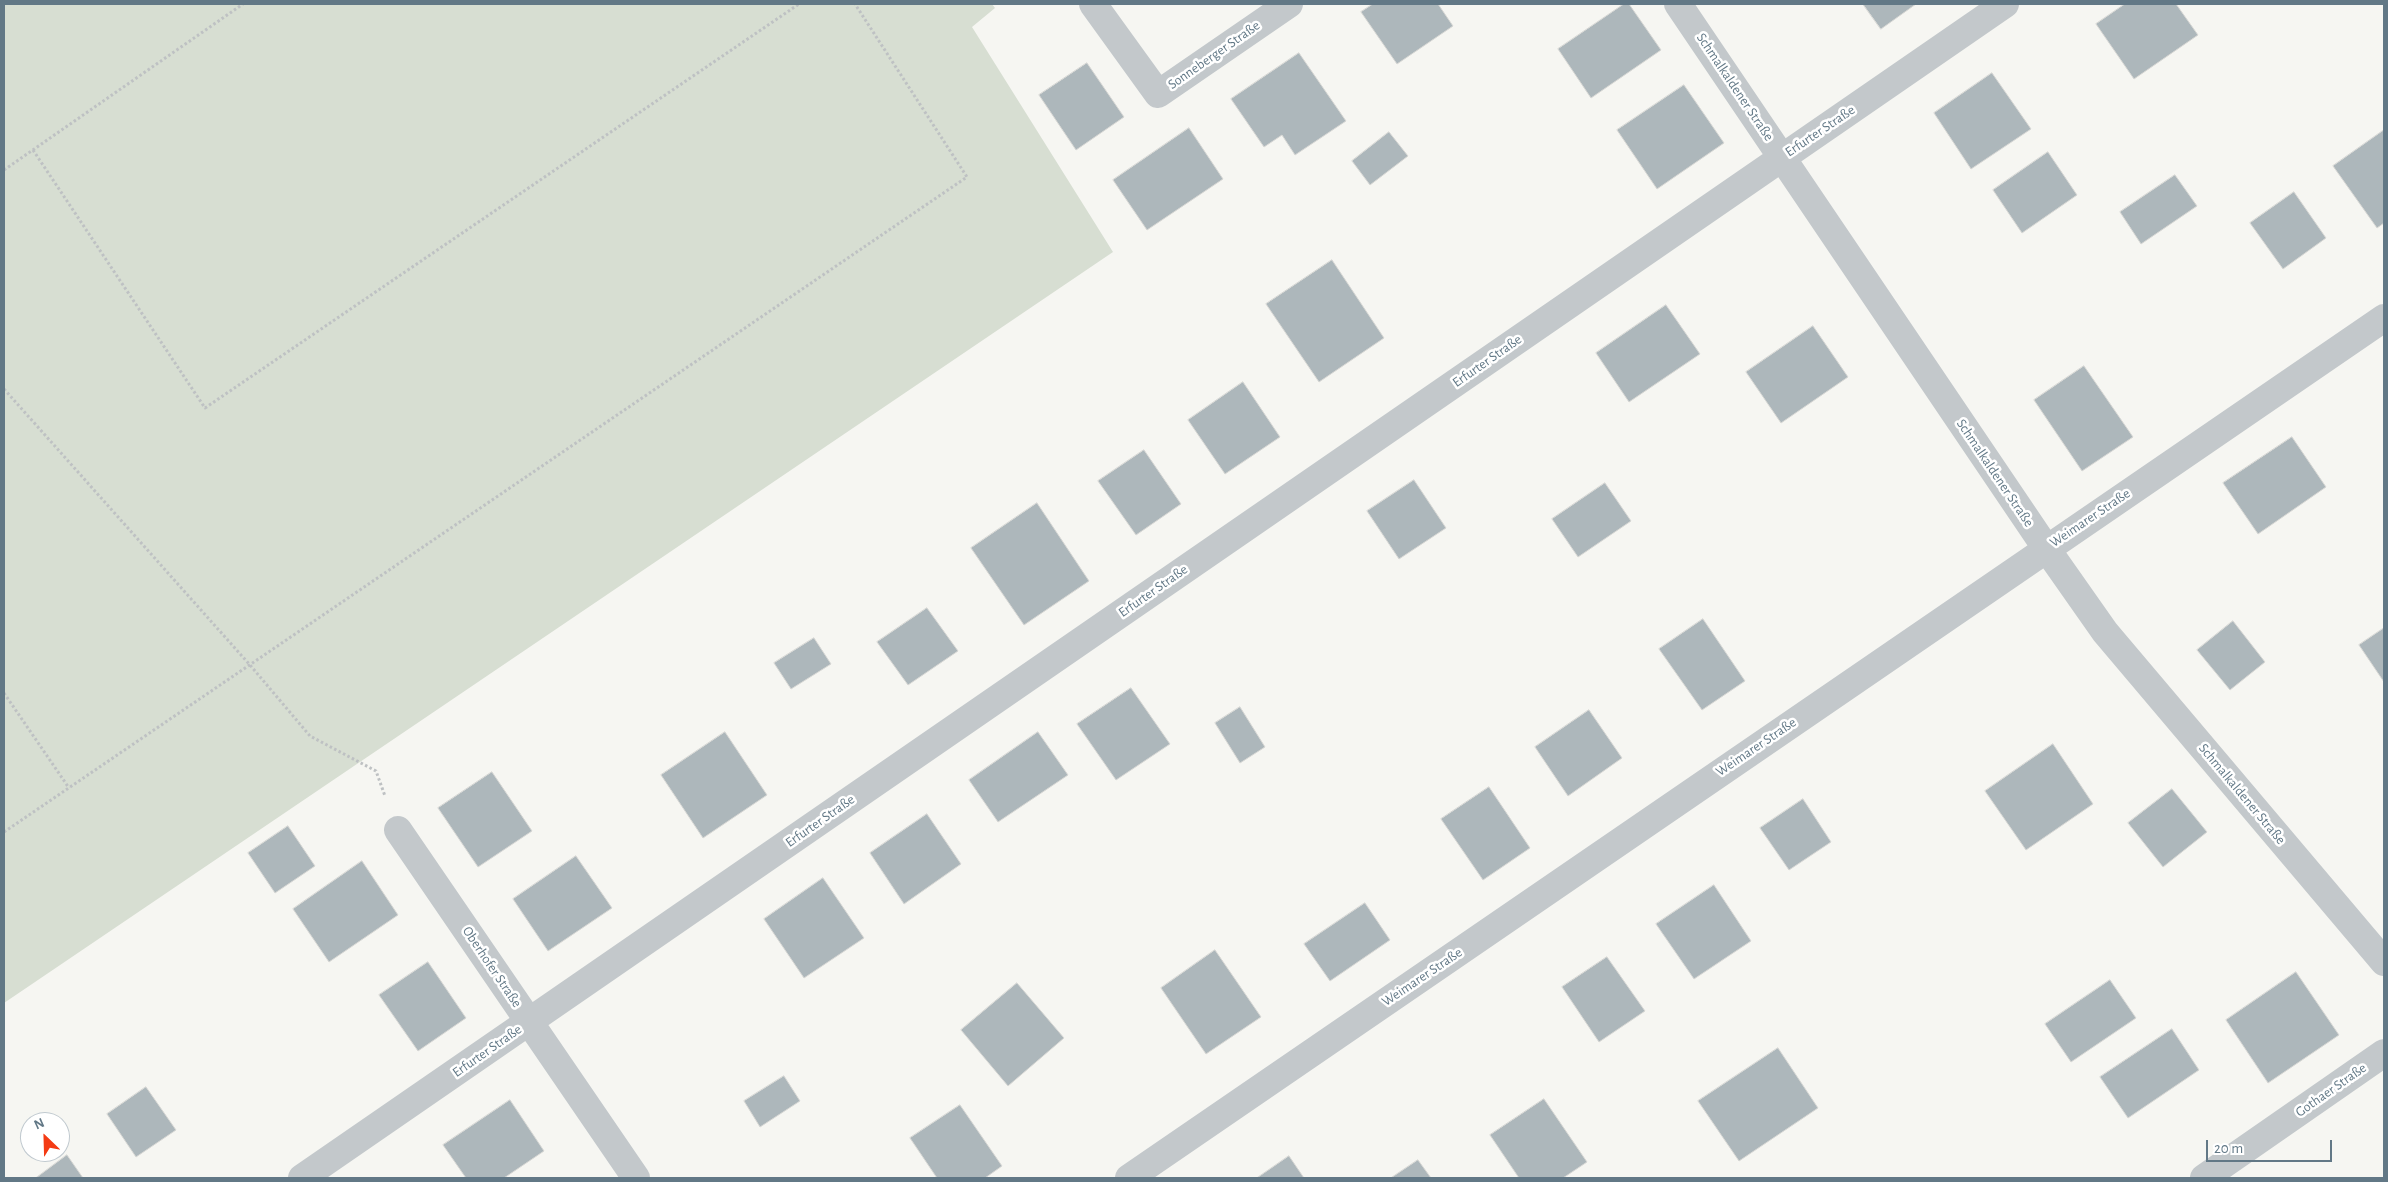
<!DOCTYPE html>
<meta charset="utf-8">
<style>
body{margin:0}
#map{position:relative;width:2388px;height:1182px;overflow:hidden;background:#f6f6f2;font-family:"Alegreya Sans",sans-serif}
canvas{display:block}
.frame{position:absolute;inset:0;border:5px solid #627886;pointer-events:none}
.north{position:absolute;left:20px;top:1112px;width:50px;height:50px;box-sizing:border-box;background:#fff;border:1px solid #c0c9cf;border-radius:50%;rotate:336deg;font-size:14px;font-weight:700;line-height:20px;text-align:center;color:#627886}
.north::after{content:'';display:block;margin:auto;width:18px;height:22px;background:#f43b14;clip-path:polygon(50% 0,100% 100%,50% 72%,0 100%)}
.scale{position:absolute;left:2206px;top:1140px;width:126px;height:22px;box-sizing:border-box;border:2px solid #627886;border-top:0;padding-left:6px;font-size:15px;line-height:18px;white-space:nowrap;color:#627886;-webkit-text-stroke:4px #fff;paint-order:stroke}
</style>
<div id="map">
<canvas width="2388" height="1182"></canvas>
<div class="frame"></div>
<div class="north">N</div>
<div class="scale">20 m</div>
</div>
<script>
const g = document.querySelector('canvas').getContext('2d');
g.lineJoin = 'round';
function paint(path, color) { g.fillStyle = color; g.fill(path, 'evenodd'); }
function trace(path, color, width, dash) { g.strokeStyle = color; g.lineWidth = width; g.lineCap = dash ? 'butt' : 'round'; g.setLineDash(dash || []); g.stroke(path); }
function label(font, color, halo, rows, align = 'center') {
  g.font = font + ' "Alegreya Sans",sans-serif'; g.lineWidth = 5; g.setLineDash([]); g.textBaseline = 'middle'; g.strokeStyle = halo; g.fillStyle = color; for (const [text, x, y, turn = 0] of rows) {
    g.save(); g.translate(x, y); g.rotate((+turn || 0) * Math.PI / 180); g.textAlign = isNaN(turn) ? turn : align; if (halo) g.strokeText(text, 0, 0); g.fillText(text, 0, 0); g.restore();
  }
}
paint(new Path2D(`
 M4 4H992L995 8 972 27 1113 252 4 1003Z`), '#d7ded2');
const building = new Path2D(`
 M1373 4H1438L1453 26 1397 64 1361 12Z
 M1624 4H1629L1661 50 1591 98 1558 49Z
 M1863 4H1916L1881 29Z
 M2125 4H2176L2198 35 2134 79 2096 24Z
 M1299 53 1346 121 1295 155 1282 135 1264 147 1231 99Z
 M1087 63 1124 117 1076 150 1039 95Z
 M1992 73 2031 129 1971 169 1934 113Z
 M1684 85 1724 143 1657 189 1617 130Z
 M1189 128 1223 179 1147 230 1113 180Z
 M2384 130V223L2377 228 2333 166Z
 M1389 132 1408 156 1370 185 1352 161Z
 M2048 152 2077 195 2022 233 1993 190Z
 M2175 175 2197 206 2141 244 2120 212Z
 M2294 192 2326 238 2283 269 2250 223Z
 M1332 260 1384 338 1319 382 1266 304Z
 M1666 305 1700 354 1629 402 1596 353Z
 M1813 326 1848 377 1781 423 1746 372Z
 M2084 366 2133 437 2082 471 2034 400Z
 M1243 382 1280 437 1225 474 1188 420Z
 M2292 437 2326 487 2258 534 2223 483Z
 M1144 450 1181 504 1136 535 1098 481Z
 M1414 480 1446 528 1399 559 1367 511Z
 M1605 483 1631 521 1578 557 1552 519Z
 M1037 503 1089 581 1024 625 971 548Z
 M927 608 958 651 908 685 877 642Z
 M1703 619 1745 681 1702 710 1659 649Z
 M2233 621 2265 662 2230 690 2197 650Z
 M2384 628V682L2359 645Z
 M814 638 831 664 791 689 774 663Z
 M1131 688 1170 744 1116 780 1077 724Z
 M1240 707 1265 747 1240 763 1215 723Z
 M1589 710 1622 758 1568 796 1535 747Z
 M725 732 767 795 703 838 661 775Z
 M1038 732 1068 775 998 822 969 780Z
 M2053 744 2093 804 2026 850 1985 791Z
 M492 772 532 831 478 867 438 808Z
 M1489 787 1530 848 1483 880 1441 819Z
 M2172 789 2207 832 2163 867 2128 823Z
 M1803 799 1831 842 1789 870 1760 828Z
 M927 814 961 864 904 904 870 853Z
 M288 826 315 866 275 893 248 853Z
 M576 856 612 908 548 951 513 899Z
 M362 861 398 915 329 962 293 909Z
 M823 878 864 938 804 978 764 919Z
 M1714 885 1751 941 1694 979 1656 924Z
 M1365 903 1390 940 1330 981 1304 944Z
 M1215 950 1261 1017 1206 1054 1161 988Z
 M1607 957 1645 1011 1599 1042 1562 987Z
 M428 962 466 1018 418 1051 379 995Z
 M2296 972 2339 1035 2268 1083 2226 1020Z
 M2110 980 2136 1018 2071 1062 2045 1024Z
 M1017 983 1064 1038 1008 1086 961 1030Z
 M2172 1029 2199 1070 2128 1118 2100 1077Z
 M1778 1048 1818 1108 1739 1161 1698 1101Z
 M784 1076 800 1101 760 1127 744 1101Z
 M146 1087 176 1130 136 1157 107 1114Z
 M1544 1099 1587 1162 1563 1178H1519L1490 1135Z
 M510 1100 544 1151 504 1178H466L443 1145Z
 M960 1105 1002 1166 985 1178H937L910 1138Z
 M67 1155 83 1178H36Z
 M1289 1156 1304 1178H1257Z
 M1418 1160 1431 1178H1391Z`);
paint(building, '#adb7bb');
trace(building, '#d7d7d4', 1);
trace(new Path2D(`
 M33 150 205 408 799 4
 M4 170 243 4
 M4 389 250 665 310 736 376 771 385 796
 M4 693 69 788
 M4 832 967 177 855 4`), '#bec1c3', 3, [2.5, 2.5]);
trace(new Path2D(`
 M1093 4 1158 94 1289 4
 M1678 4 2046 548 2105 632 2384 962
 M398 830 636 1178
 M302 1178 2005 4
 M1129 1178 2384 318
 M2204 1178 2384 1053`), '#c3c8cb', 28);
label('14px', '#627886', '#fff', [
 ["Sonneberger Straße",1214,55,-35],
 ["Schmalkaldener Straße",1735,87,56],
 ["Erfurter Straße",1820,131,-34],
 ["Erfurter Straße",1487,361,-35],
 ["Schmalkaldener Straße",1995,473,56],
 ["Weimarer Straße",2090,518,-34],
 ["Erfurter Straße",1153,591,-35],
 ["Weimarer Straße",1756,747,-34],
 ["Schmalkaldener Straße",2242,794,50],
 ["Erfurter Straße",820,821,-35],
 ["Oberhofer Straße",492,967,56],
 ["Weimarer Straße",1422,977,-34],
 ["Erfurter Straße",487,1051,-35],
 ["Gothaer Straße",2331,1090,-35]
]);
</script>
